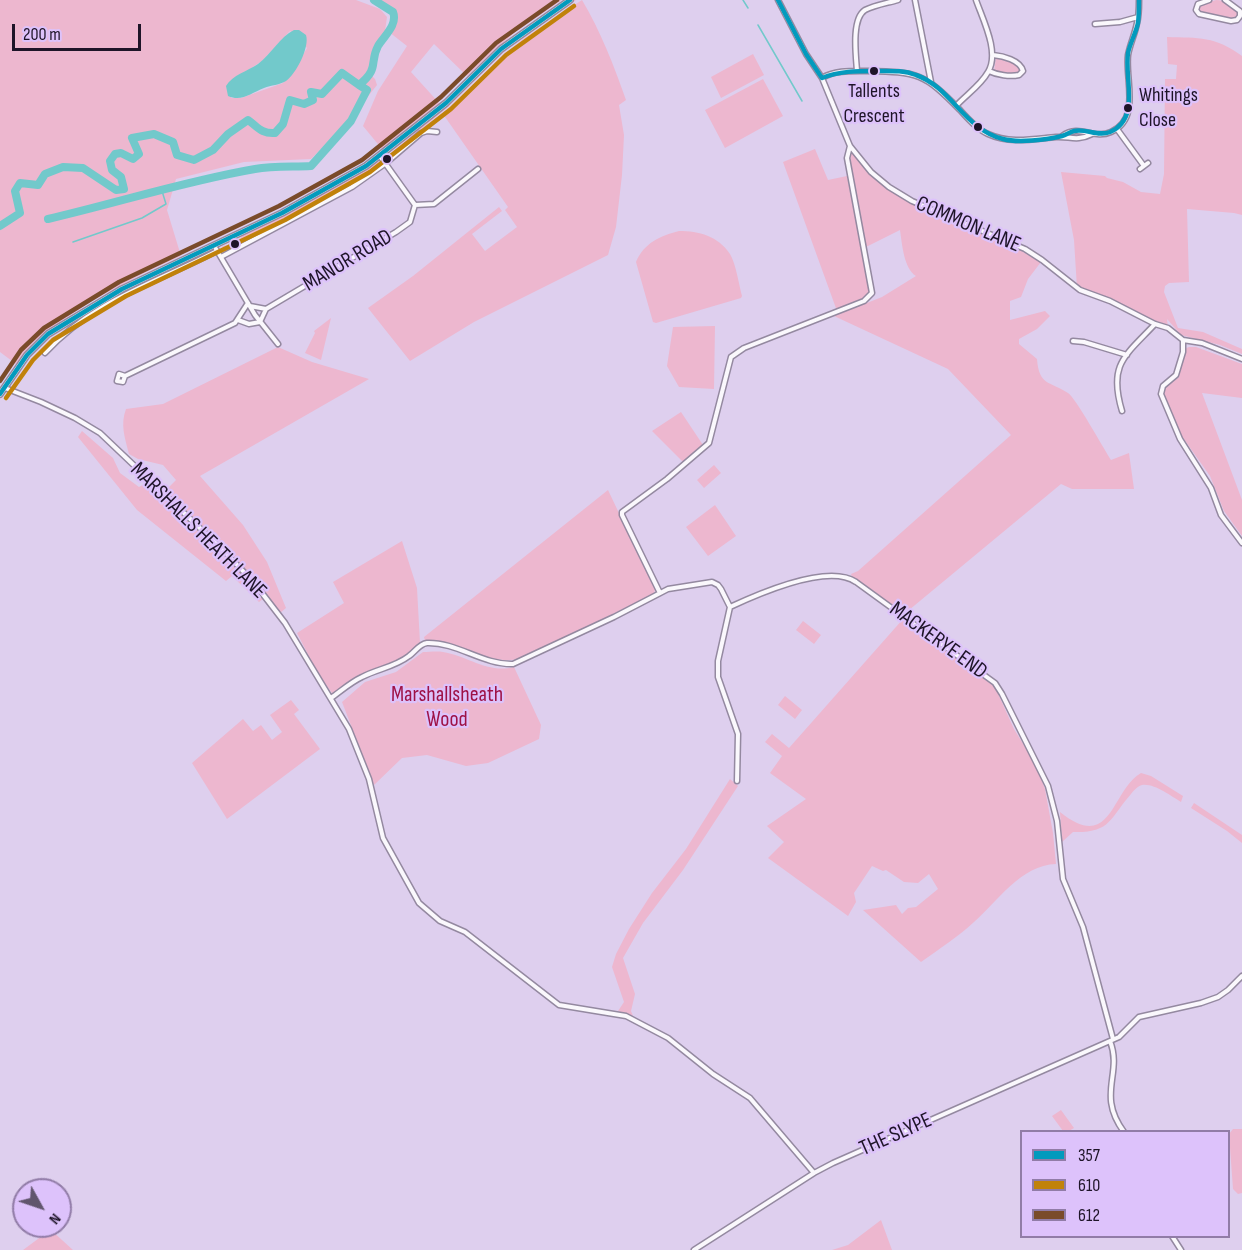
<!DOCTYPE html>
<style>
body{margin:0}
#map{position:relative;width:1242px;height:1250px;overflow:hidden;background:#decfee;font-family:"Sofia Sans Condensed",sans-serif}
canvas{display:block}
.legend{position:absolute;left:1020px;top:1130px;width:210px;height:108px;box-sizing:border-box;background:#ddc2fb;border:2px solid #917ca7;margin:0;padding:8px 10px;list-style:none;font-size:18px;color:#1e1428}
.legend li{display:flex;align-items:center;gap:12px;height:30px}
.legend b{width:30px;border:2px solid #917ca7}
.north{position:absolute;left:12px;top:1178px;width:60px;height:60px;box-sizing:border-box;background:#ddc2fb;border:2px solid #917ca7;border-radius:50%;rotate:130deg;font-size:16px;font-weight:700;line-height:24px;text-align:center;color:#1e1428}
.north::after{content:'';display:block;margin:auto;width:21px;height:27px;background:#61556d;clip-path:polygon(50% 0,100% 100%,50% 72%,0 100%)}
.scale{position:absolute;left:12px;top:24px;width:129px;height:27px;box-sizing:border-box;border:3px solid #1e1428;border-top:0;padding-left:8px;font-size:18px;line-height:21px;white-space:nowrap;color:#1e1428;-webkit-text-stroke:4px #ddc2fb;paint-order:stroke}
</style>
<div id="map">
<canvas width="1242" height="1250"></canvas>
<ul class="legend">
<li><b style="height:8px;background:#039abd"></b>357</li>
<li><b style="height:8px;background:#c1820a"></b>610</li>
<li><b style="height:8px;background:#7a4b2a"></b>612</li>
</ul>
<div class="north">N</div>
<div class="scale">200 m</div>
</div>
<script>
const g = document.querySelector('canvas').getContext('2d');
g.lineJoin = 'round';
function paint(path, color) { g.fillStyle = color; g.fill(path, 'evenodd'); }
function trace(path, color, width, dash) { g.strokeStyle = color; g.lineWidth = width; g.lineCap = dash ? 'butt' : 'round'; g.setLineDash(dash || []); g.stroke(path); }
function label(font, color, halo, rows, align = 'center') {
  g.font = font + ' "Sofia Sans Condensed",sans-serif'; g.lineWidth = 4.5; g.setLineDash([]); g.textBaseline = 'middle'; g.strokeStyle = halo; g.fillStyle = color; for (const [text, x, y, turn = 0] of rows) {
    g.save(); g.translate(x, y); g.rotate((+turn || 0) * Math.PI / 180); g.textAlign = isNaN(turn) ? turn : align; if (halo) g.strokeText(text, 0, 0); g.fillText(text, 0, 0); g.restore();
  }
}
paint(new Path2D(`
 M0 0H356L380 9 387 17 385 31 374 50 373 64 369 73 375 79 377 85 346 124 311 159 244 162 176 179 167 210 181 256 146 272 93 300 45 332 33 343 16 364 0 352ZM290 31 307 48 297 65 283 83 241 98H231L241 75 262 61Z
 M374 0H562L515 32 467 76 434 44 411 72 440 104 382 149 363 126 378 91 407 46 389 32 394 22 393 12Z
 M574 0H576L508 48 449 106 387 158H385L441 110 501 52Z
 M582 0C601 32 614 66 626 100L619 105 624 135 622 175 616 227 608 255 474 322 410 361 368 308 413 276 499 207 502 211 472 234 485 251 517 227 505 210 508 207 443 114 504 55 523 39Z
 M1216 0C1225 0 1233 5 1239 13L1237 18 1232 20 1199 12 1200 5Z
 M1167 37C1199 38 1215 36 1242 56V215L1234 213 1187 209 1189 282 1169 283 1165 286 1164 292 1178 328 1203 332 1242 349V354L1220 345 1181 335 1167 319 1168 328 1077 288 1074 240 1061 172 1105 176 1107 178 1123 182 1141 192 1160 194 1164 174 1165 79H1176L1177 65 1168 64Z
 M753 54 764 75 721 98 711 77Z
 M996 58 1018 65 1021 71 1016 74 994 71Z
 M763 79 783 116 725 148 705 110Z
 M815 149 828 180 847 176 870 291 861 301 837 311 783 162Z
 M851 151 875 178 898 196 1009 244 1041 262 1028 279 1021 297 1010 301V320L1045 311 1050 316 1037 329 1019 339V344L1037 359C1039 386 1050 381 1068 393 1075 397 1104 449 1111 460L1129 453 1134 489H1072L1061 484 903 615 852 577 851 574 858 571 1011 435 948 369 834 316 882 297 916 276C904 269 902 244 900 230L864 248 848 157Z
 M377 161 381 162 382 164 352 186 225 252 220 250 223 246 235 244 243 235 350 179Z
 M679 231C699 231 718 236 730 254 736 264 739 285 742 296L741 298 656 323 653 322 636 262C644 243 660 236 679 231Z
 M331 318 321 360 305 353 315 333 314 331Z
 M715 326 714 389 679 387 667 366 673 327Z
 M278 347 312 362 369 379 200 476 243 525 267 562 286 608 280 613 251 575 165 491 176 480 163 465 138 459 129 454C125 438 120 425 126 409L163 404Z
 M1189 347H1196L1242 364V398L1202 393 1242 500V536L1224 511 1210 476 1181 435 1163 394 1165 388 1179 377 1184 349Z
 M681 412 703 445 683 462 652 431Z
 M82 431 113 458 120 473 139 487 146 483C187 520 229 556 263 599L259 602 232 576 226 581 137 510 78 437Z
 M714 465 721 473 704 488 697 480Z
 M608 490 655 589 654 594 520 659C489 665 457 644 425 641L424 637Z
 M715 505 736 536 708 556 686 527Z
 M402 541 417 588 420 643 401 659 362 674 334 696 317 672 297 633 344 603 333 582Z
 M903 619 995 687 1014 729 1036 765 1045 789 1053 833 1056 864C1021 865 998 901 974 922 958 937 939 949 921 962L863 910 896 905 902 914 908 908 916 907 938 889 929 874 918 883 904 882 886 870 883 871 872 866 854 893 856 902 848 916 768 858 784 842 767 826 806 799 770 773 782 756 765 742 772 734 789 748Z
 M803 621 821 635 814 644 796 630Z
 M423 652C429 652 437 651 443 652 468 656 488 674 514 667L541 725 539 739 488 763 466 766 427 755 402 758 374 785 342 702 365 682 396 672Z
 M785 696 802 710 795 719 778 705Z
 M291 700 299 710 294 714 320 749 227 819 192 763 243 719 253 731 261 725 272 740 282 732 270 715Z
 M1141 773 1151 776 1183 796 1181 802C1171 796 1154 783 1142 785 1138 786 1134 790 1131 794 1109 819 1111 833 1073 832L1062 842 1060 812C1112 854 1111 790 1141 773Z
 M730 779 738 786 683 870 643 923 623 958 635 994 631 1011 633 1016 618 1011 624 1002 612 967 616 954 629 929 652 893 686 849Z
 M1194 803 1242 835V843L1227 831 1191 808Z
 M1061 1110 1074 1128 1069 1131H1063L1052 1116Z
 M1233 1129H1242V1193L1238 1194 1233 1189 1229 1134Z
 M881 1220 892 1250H832L848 1245Z
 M51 1230 73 1250H23L50 1230Z`), '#edb7cf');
paint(new Path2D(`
 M294 30H299L306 35C310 47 296 74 286 81 280 85 271 85 264 88 251 93 242 102 228 96L226 86C232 75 248 71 258 64 271 54 280 37 294 30Z`), '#72c9cb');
trace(new Path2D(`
 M743 0 748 8
 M758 25 802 101
 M73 242 142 218 166 204 162 191`), '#72c9cb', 1.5);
trace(new Path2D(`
 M48 219C117 203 185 181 255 169 273 166 293 167 311 166L351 121 367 90 359 85
 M0 226 20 213 15 191 20 183 38 185 45 174 63 167 83 168 116 190 124 189 121 177 112 170 110 161 115 154 121 153 133 159 139 154 132 138 154 134 173 142 177 155 194 160 213 150 228 134 248 120C258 127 261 134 275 133L283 124 290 100 304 104 313 100 311 92 322 94 342 73 359 85C380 68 369 63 378 46 384 36 398 25 393 12L374 0`), '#72c9cb', 8);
const minor = new Path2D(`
 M778 0 806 54 822 78 850 146 871 172 889 187 912 201 1025 249 1042 260 1080 290 1110 301 1155 324 1168 328 1183 340 1202 343 1242 359
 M915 0 931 82
 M1209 0 1198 4 1196 10 1199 14 1231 21 1237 20 1240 16V11L1225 0
 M1095 24 1120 22 1138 17
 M857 71C856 56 851 19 865 10 875 5 888 3 898 0
 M989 71C997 75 1010 77 1019 75L1023 71C1020 60 1003 56 993 55
 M822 78C835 70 852 71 867 71 918 72 924 73 960 110 968 119 977 129 988 134 1010 144 1033 139 1056 137 1070 136 1076 142 1092 134
 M956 106C966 95 981 85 988 72 1000 53 983 20 976 0
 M1117 129 1144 166
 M1062 136C1080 123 1093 140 1111 132 1141 119 1125 80 1128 55 1130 44 1135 34 1137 23 1139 16 1139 8 1139 0
 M380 156 415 205
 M1140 169 1148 163
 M216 249 255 315 278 344
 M221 257 352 187 386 163 421 133 427 131 437 132
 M250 306 266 309 396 232 410 222 415 205 434 204 478 169
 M238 320 249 324 260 322
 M260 322 266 309
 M1183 340V352L1176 375 1163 386 1161 394 1180 439 1211 488 1221 515 1242 543
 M1073 341 1084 342 1127 355
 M45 353C92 301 157 282 217 251
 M125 376 123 382 117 381 119 374 125 376 235 323 248 303
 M5 388 41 402 75 418 100 433 225 552 255 584 285 623 349 729 369 779 383 838 419 903 440 921 465 932 559 1005 626 1016 668 1038 713 1074 750 1098 814 1173
 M1122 411C1108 364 1125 356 1155 324
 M660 593 622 515V512L667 479 709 443 731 357 744 348 864 301 872 293 847 158 850 146
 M730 607C758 594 828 563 856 582L995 683 1002 694 1048 786 1057 821 1063 879 1083 927 1113 1039
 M331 698C341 691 351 682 362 677 377 669 395 667 409 656 415 652 419 644 427 643 457 642 483 665 513 664L614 617 668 589 712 582 718 585 721 589 730 607 718 661V677L738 734 737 781
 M1110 1041C1123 1074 1096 1094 1124 1132
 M1172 1236 1181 1250
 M694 1250 814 1173 833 1163 1119 1037 1139 1017 1201 1003 1218 997 1228 990 1242 976`);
const secondary = new Path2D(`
 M0 394 27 355 48 334 122 289 282 213 366 166 446 103 501 49 570 0`);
trace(minor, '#9489a0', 7);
trace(secondary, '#9489a0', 8);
trace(minor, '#faf8fc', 4);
trace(secondary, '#f4eff1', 5);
trace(new Path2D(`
 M778 0 806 54 822 78
 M822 78C839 71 857 71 876 71 890 71 903 70 916 75 951 87 965 130 1003 139 1017 143 1047 140 1062 136 1066 135 1070 132 1074 131 1086 128 1098 137 1110 132 1141 118 1124 80 1128 53 1130 43 1136 33 1138 23 1139 16 1139 7 1139 0
 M0 394 27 355 48 334 122 289 282 213 366 166 446 103 501 49 570 0`), '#039abd', 4.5);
trace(new Path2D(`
 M6 398 33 360 53 340 126 296 285 220 370 172 451 109 506 55 574 6`), '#c1820a', 4.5);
trace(new Path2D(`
 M0 381 21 350 44 328 119 282 279 206 362 160 441 97 496 43 557 0`), '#7a4b2a', 4.5);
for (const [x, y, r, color] of [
 [874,71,5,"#1e1428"],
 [1128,108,5,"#1e1428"],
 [978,127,5,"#1e1428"],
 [387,159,5,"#1e1428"],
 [235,244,5,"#1e1428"]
]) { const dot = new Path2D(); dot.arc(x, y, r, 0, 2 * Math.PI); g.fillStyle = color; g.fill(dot); trace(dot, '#ddc2fb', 2); }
label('20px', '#1e1428', '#ddc2fb', [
 ["Tallents",874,92],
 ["Crescent",874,117],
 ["Whitings",1139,96,"left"],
 ["Close",1139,121,"left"]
]);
label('22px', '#1e1428', '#ddc2fb', [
 ["COMMON LANE",968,225,23],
 ["MANOR ROAD",348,261,-31],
 ["MARSHALLS HEATH LANE",198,531,45],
 ["MACKERYE END",938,641,36],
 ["THE SLYPE",896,1135,-24]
]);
label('22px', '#9e1247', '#ddc2fb', [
 ["Marshallsheath",447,695],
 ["Wood",447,720]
]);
</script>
